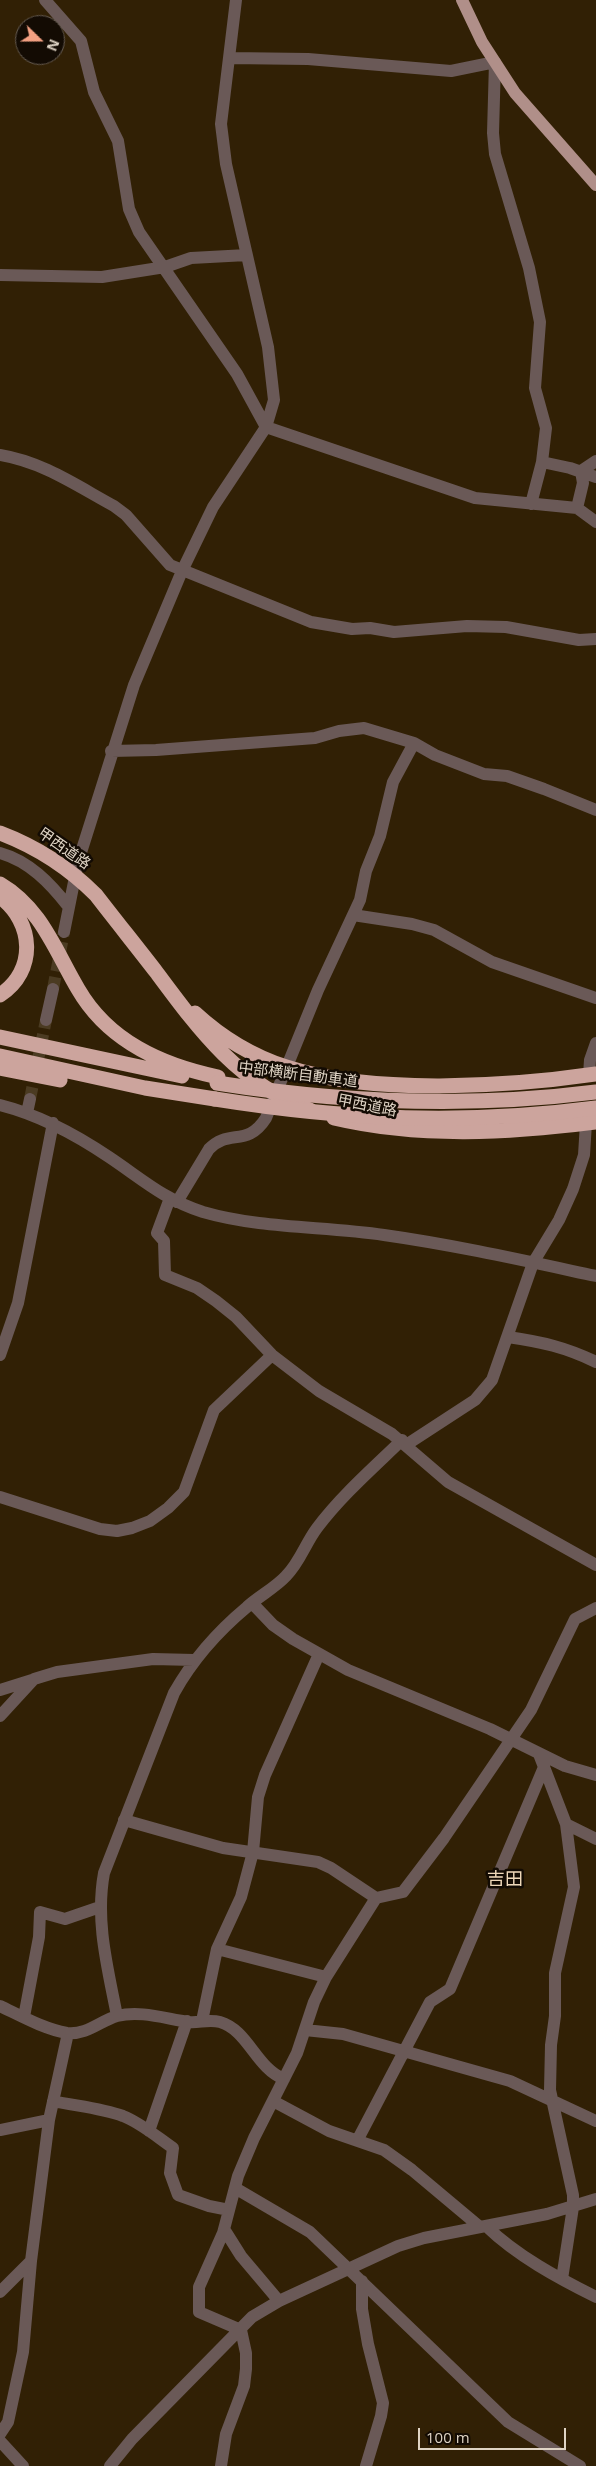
<!DOCTYPE html>
<meta charset="utf-8">
<style>
body{margin:0}
#map{position:relative;width:596px;height:2466px;overflow:hidden;background:#312005;font-family:"Open Sans",sans-serif}
canvas{display:block}
.north{position:absolute;left:15px;top:15px;width:50px;height:50px;box-sizing:border-box;background:#130b03;border:1px solid #655b51;border-radius:50%;rotate:112deg;font-size:14px;font-weight:700;line-height:20px;text-align:center;color:#dfd4c5}
.north::after{content:'';display:block;margin:auto;width:18px;height:22px;background:#f3a082;clip-path:polygon(50% 0,100% 100%,50% 72%,0 100%)}
.scale{position:absolute;left:418px;top:2428px;width:148px;height:22px;box-sizing:border-box;border:2px solid #dfd4c5;border-top:0;padding-left:6px;font-size:15px;line-height:18px;white-space:nowrap;color:#dfd4c5;-webkit-text-stroke:4px #130b03;paint-order:stroke}
</style>
<div id="map">
<canvas width="596" height="2466"></canvas>
<div class="north">N</div>
<div class="scale">100 m</div>
</div>
<script>
const g = document.querySelector('canvas').getContext('2d');
g.lineJoin = 'round';
function trace(path, color, width, dash) { g.strokeStyle = color; g.lineWidth = width; g.lineCap = dash ? 'butt' : 'round'; g.setLineDash(dash || []); g.stroke(path); }
function label(font, color, halo, rows, align = 'center') {
  g.font = font + ' "Open Sans","Noto Sans JP",sans-serif'; g.lineWidth = 5; g.setLineDash([]); g.textBaseline = 'middle'; g.strokeStyle = halo; g.fillStyle = color; for (const [text, x, y, turn = 0] of rows) {
    g.save(); g.translate(x, y); g.rotate((+turn || 0) * Math.PI / 180); g.textAlign = isNaN(turn) ? turn : align; if (halo) g.strokeText(text, 0, 0); g.fillText(text, 0, 0); g.restore();
  }
}
trace(new Path2D(`
 M53 989 64 932
 M30 1099 46 1020`), '#4b3b22', 12, [12, 6]);
trace(new Path2D(`
 M45 0 81 41 94 92 118 141 129 209 139 232 237 374 266 427 475 498 577 508 596 522
 M230 58 308 59 451 71 495 62 493 133 495 154 529 268 540 322 535 388 546 428 542 462 531 504
 M0 275 102 277 165 267 191 258 247 255
 M0 455C43 462 77 486 114 506L126 515 170 565 311 622 352 629 370 628 394 632 467 626 506 627 579 640 596 639
 M542 462 570 468 596 477
 M577 508 583 483 581 471 596 461
 M111 751 156 750 315 738 339 731 364 728 414 743 435 755 484 774 507 776 544 789 596 810
 M0 853C29 861 50 883 68 906
 M353 915 412 924 434 930 492 962 596 998
 M64 932 78 862 134 685 182 571 213 507 266 427 274 400 268 347 226 164 221 124 236 0
 M46 1020 53 989
 M589 1075 590 1060 596 1043
 M0 1105C40 1115 75 1134 109 1157 142 1179 163 1199 203 1212 262 1229 324 1226 384 1235 455 1245 526 1261 596 1276
 M27 1113 30 1099
 M170 1198 157 1233 164 1241 165 1275 197 1288 216 1301 236 1317 272 1355 319 1391 392 1434 448 1482 596 1565
 M177 1202 209 1149C229 1128 247 1148 266 1118L318 990 360 900 366 871 380 836 393 782 414 743
 M508 1337C542 1342 565 1347 596 1362
 M0 1355 18 1303 53 1123
 M406 1445 475 1400 492 1380 533 1263 559 1220 573 1189 584 1155 586 1123
 M0 1497 100 1529 117 1531 132 1528 150 1521 168 1508 184 1492 214 1410 272 1355
 M252 1603 273 1625 293 1639 348 1670 490 1729 565 1766 596 1775
 M0 1690 32 1680
 M0 1716 34 1679 57 1672 153 1659 194 1660
 M539 1754 566 1824 574 1887 555 1973V2016L551 2045 550 2090 573 2195V2207L562 2279
 M124 1820 223 1848 318 1862 331 1868 376 1898 403 1892 444 1838 531 1710 575 1619 596 1608
 M566 1824 596 1839
 M217 1949 326 1977
 M0 2006C21 2016 44 2029 67 2033 87 2035 100 2021 117 2016 141 2010 166 2019 189 2022 199 2023 209 2019 220 2022 248 2030 256 2068 284 2079
 M117 2016C108 1969 95 1922 104 1873L174 1693C193 1659 217 1632 247 1607 259 1596 275 1588 286 1576 300 1562 305 1544 317 1528 341 1496 373 1468 402 1440
 M24 2017 39 1937 40 1912 65 1919 100 1907
 M202 2021 217 1949 241 1897 253 1852 258 1797 265 1775 319 1654
 M305 2030 343 2034 510 2081 596 2121
 M53 2101C76 2106 101 2108 123 2116 141 2123 157 2137 173 2148L170 2173 178 2195 209 2206 229 2210
 M273 2101 329 2131 384 2150 412 2170 480 2227
 M0 2130 49 2120
 M149 2131 187 2021
 M358 2139 430 2002 450 1989 544 1767
 M235 2188 310 2232 508 2422 580 2466
 M486 2226C517 2256 558 2278 596 2297
 M224 2229 241 2256 279 2301
 M362 2281V2309L368 2344 383 2403 381 2416 366 2466
 M0 2292 31 2261
 M0 2434 8 2422 23 2352 31 2261 49 2120 68 2033
 M0 2441 23 2466
 M110 2466 132 2439 252 2317 279 2301 398 2246 424 2238 547 2214 596 2199
 M221 2466 226 2434 244 2386 246 2369V2353L241 2330 199 2312V2287L223 2233 238 2176 254 2138 297 2053 314 2002 326 1977 376 1898`), '#6a5957', 12);
trace(new Path2D(`
 M462 0 482 42 515 93 596 185`), '#b08f89', 12);
trace(new Path2D(`
 M0 833C37 847 68 867 96 895 116 921 137 947 157 973 200 1031 239 1084 310 1110
 M0 884C41 908 55 950 78 989 108 1041 161 1065 218 1077
 M0 897C34 922 37 971 0 995
 M195 1013C221 1037 252 1056 286 1067 371 1095 507 1087 596 1074
 M0 1037 182 1076
 M0 1056 145 1088 215 1099
 M0 1068 60 1080
 M334 1118C419 1138 510 1133 596 1122`), '#cca49d', 15);
trace(new Path2D(`
 M217 1083C343 1103 469 1108 596 1092
 M215 1099C347 1120 464 1125 596 1108`), '#cca49d', 15);
label('15px', '#dfd4c5', '#130b03', [
 ["甲西道路",64,849,35],
 ["中部横断自動車道",298,1075,7],
 ["甲西道路",367,1106,11]
]);
label('18px', '#efd8b9', '#130b03', [
 ["吉田",505,1880]
]);
</script>
